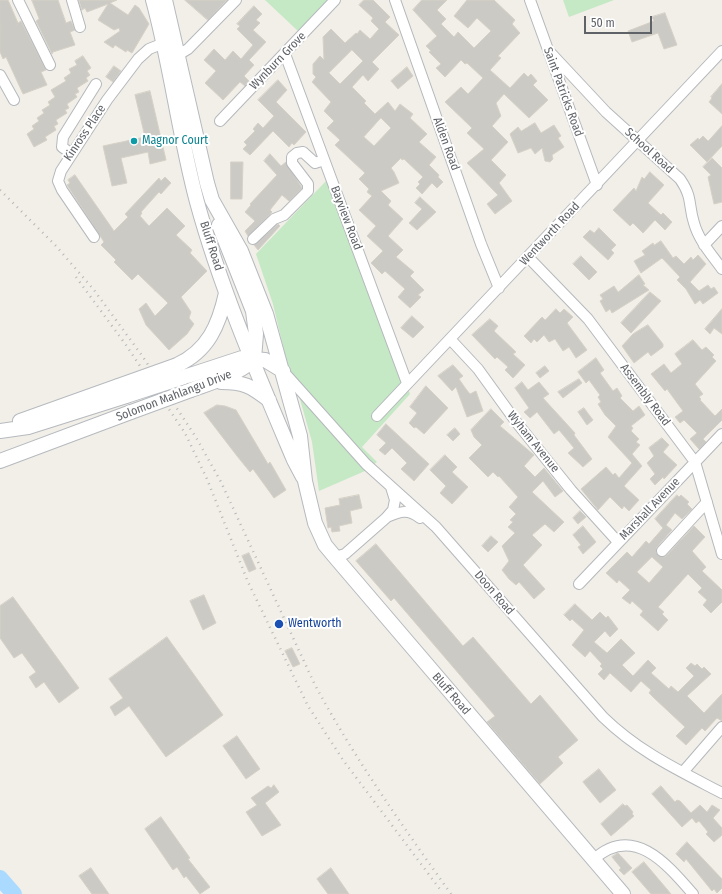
<!DOCTYPE html>
<style>
body{margin:0}
#map{position:relative;width:722px;height:894px;overflow:hidden;background:#f1efe8;font-family:"Fira Sans Condensed",sans-serif}
canvas{display:block}
.scale{position:absolute;left:584px;top:16px;width:68px;height:18px;box-sizing:border-box;border:2px solid #5f6368;border-top:0;padding-left:5px;font-size:12px;line-height:14px;white-space:nowrap;color:#5f6368;-webkit-text-stroke:3px #fff;paint-order:stroke}
</style>
<div id="map">
<canvas width="722" height="894"></canvas>
<div class="scale">50 m</div>
</div>
<script>
const g = document.querySelector('canvas').getContext('2d');
g.lineJoin = 'round';
function paint(path, color) { g.fillStyle = color; g.fill(path, 'evenodd'); }
function trace(path, color, width, dash) { g.strokeStyle = color; g.lineWidth = width; g.lineCap = dash ? 'butt' : 'round'; g.setLineDash(dash || []); g.stroke(path); }
function label(font, color, halo, rows, align = 'center') {
  g.font = font + ' "Fira Sans Condensed",sans-serif'; g.lineWidth = 4; g.setLineDash([]); g.textBaseline = 'middle'; g.strokeStyle = halo; g.fillStyle = color; for (const [text, x, y, turn = 0] of rows) {
    g.save(); g.translate(x, y); g.rotate((+turn || 0) * Math.PI / 180); g.textAlign = isNaN(turn) ? turn : align; if (halo) g.strokeText(text, 0, 0); g.fillText(text, 0, 0); g.restore();
  }
}
paint(new Path2D(`
 M265 0H328L298 31Z
 M563 0H614L569 17Z
 M327 180 410 394 362 447 377 462 365 471 319 491 312 442 300 399 287 363 273 304 256 254Z`), '#c5e8c5');
trace(new Path2D(`
 M0 878 14 894`), '#aadaff', 16);
const building = new Path2D(`
 M0 0H8L18 23 21 21 46 70 41 72 47 85 23 94 6 57 3 59 0 52Z
 M32 0H58L66 23 71 21 75 30 70 32 75 45 53 52 52 54 36 21 39 19Z
 M79 0H117L110 3 128 15 135 5 139 8 149 24 132 53 127 50 126 52 115 45 113 48 104 42 120 31 119 28 114 30 98 20 108 4 87 12 85 8 82 10Z
 M185 0H227L208 20Z
 M364 0H373L390 17 385 22 399 35 372 62 379 69 368 81 363 75 352 87 366 101 364 103 375 114 388 102 395 111 400 104 413 114 410 118 427 134 419 142 436 157 429 165 439 175 438 177 443 182 437 188 432 183 422 194 416 188 420 184 418 182 423 177 404 159 402 160 401 158 391 168 394 172 399 183 381 191 391 201 388 205 403 219 388 236 403 250 396 257 414 272 410 276 424 290 418 295 421 297 410 308 398 297 405 289 385 271 382 274 371 263 383 251 367 236 376 226 359 210 372 196 367 192 369 189 359 179 365 173 335 145 340 140 327 128 334 121 324 111 331 102 312 82 316 77 313 74V64L320 56 324 60 323 37 331 29 345 43 356 33 357 34 360 30 370 39 379 29 371 21 373 18 359 5ZM352 50 363 61 340 84 329 73ZM381 118 391 128 374 146 364 137Z
 M422 0H447L437 10 446 19 441 24 454 37 458 32 474 48 491 31 477 18 468 28 454 16 467 0H494L515 20 512 24 520 33 498 56 501 58 490 70 510 88 524 73 528 77 531 74 537 81 533 85 548 100 529 118 504 94 496 103 501 116 492 126 508 142 491 160 506 175 499 183 512 201 495 214 487 204 498 195 467 163 484 149 467 133 472 128 445 102 461 87 468 94 483 78 467 63 465 64 461 60 445 77 436 68 441 64 429 52 431 51 426 46 437 36 413 10Z
 M254 6 262 14 256 20 260 23 253 30 266 42 249 60 254 65 244 76 249 81 245 86 240 82 223 100 205 83 216 71 204 60 214 49 225 60 233 51 241 59 253 45 237 29 240 26 237 24Z
 M665 13 677 45 664 49 658 33 632 42 628 31 654 21 652 17Z
 M83 56 91 68 87 71 90 75 86 78 88 81 77 88 79 92 75 94 77 97 67 104 69 108 65 110 67 113 56 120 58 124 54 126 56 130 45 137 47 140 34 147 27 134 34 129 32 126 39 121 37 118 44 113 42 110 50 105 48 102 55 97 51 90 66 81 64 78 71 73 69 69 77 65 75 61Z
 M114 66 121 71 113 82 106 77Z
 M407 67 413 76 398 89 391 81Z
 M278 80 287 90 276 102 306 132 294 145 292 143 289 147 273 131 250 155 243 149 247 145 244 142 255 131 253 129 258 123 263 128 274 116 258 100Z
 M722 84V114L709 102 712 98 711 97Z
 M150 91 166 160 150 164 148 152 121 158 127 183 112 186 103 146 145 137 135 95Z
 M535 123 541 133 554 125 561 136 558 138 564 147 552 155 553 159 550 162 545 161 542 148 535 154 531 148 518 153 510 134 518 127 521 131Z
 M722 126V146L707 162 690 145 698 138 699 140 703 136 708 141Z
 M270 154 281 166 286 162 302 188 289 201 282 195 270 210 272 212 248 236 245 231 255 221 245 212 251 205 250 204 277 175 264 161Z
 M712 158 722 168V202L714 204 708 177 711 175 703 167Z
 M231 162H243L242 199H231Z
 M650 172 664 185 648 203 661 215 663 213 672 222 665 230 655 220 643 233 633 223 630 226 613 210 634 188 636 191 642 177 644 179Z
 M75 175 114 231 128 217 125 214 159 178 161 181 165 177 171 183 161 194 159 192 141 212 142 213 140 216 149 226 167 208 185 226 176 235 192 250 190 253 207 271 181 297 191 312 189 318 194 324 187 334 169 350 146 325 139 309 146 303 155 316 168 303 138 274 132 280 114 262 116 260 101 245 104 242 67 185 70 183 68 180Z
 M420 197 436 212 417 230 409 223 422 209 415 203Z
 M278 224 280 226 258 250 254 245Z
 M599 228 616 245 611 250 614 253 608 260 583 237 590 230 594 233Z
 M661 241 673 258 676 256 684 264 691 257 693 260 698 255 706 264 690 282 699 291 708 285 711 289 714 287 718 293 703 304 700 300 695 304 686 289 677 280 680 277 662 258 641 273 634 261 645 255 642 251 653 243 654 245Z
 M581 256 597 272 589 280 573 264Z
 M639 275 645 284 643 285 649 290 612 313 610 309 606 312 600 301 603 299 600 295 614 286 618 292Z
 M650 292 661 301 631 333 621 323Z
 M556 309 560 313 564 309 573 317 567 323 587 350 576 358 569 347 563 351 555 339 549 342 544 335 537 342 534 339 531 343 524 336 542 317 545 320Z
 M722 309V334L714 328 710 334 705 329Z
 M412 316 424 327 413 338 401 328Z
 M490 319 498 326 494 331 516 352 513 354 525 365 513 378 505 370 508 367 497 357 495 359 472 335Z
 M648 325 663 344V347L651 356 648 352 634 363 622 346 633 334Z
 M693 340 702 350 706 347 714 355 712 357 716 361 695 384 703 394 699 397 701 399 700 400 715 416 722 409V420L703 439 706 442 699 449 690 439 697 433 684 420 680 423 675 417 683 411 667 389 665 391 651 374 664 364 671 373 682 364 675 354Z
 M596 358 604 370 600 373 613 391 617 388 622 396 620 398 633 411 639 406 645 415 631 426 633 428 631 431 639 439 636 442 640 445 632 454 642 466 624 486 639 500 629 511 624 506 622 509 610 497 598 510 581 489 606 467 613 475 615 473 619 478 632 463 608 437 616 426 605 415 598 404 601 402 598 397 600 395 589 380 586 383 578 372Z
 M453 365 463 376 459 379 466 389 470 394 476 391 483 411 467 417 456 387 452 391 438 376Z
 M545 366 549 371 540 378 536 373Z
 M579 379 582 383 563 398 558 392Z
 M522 382 528 390 539 382 549 394 543 398 575 433 574 435 592 459 583 467 568 453 574 448 559 430 554 434 537 412 530 418 524 412 529 408 515 388Z
 M426 386 448 408 424 434 416 427 414 428 409 423 417 413 410 407Z
 M217 405 225 406 236 410 268 464 270 462 286 490 274 498 253 469 250 472 237 456 204 413Z
 M584 408 593 420 587 425 578 412Z
 M491 409 504 422 500 426 534 455 524 466 535 477 544 468 563 491 555 497 543 481 532 492 564 522 554 532 545 524 532 535 542 545 523 565 545 589 534 599 519 582 516 585 509 579 502 570 509 561 502 546 515 533 508 527 513 522 510 520 516 514 509 507 518 497 499 476 498 477 493 472 488 477 469 458 482 445 474 437 471 430Z
 M386 424 429 464 414 481 401 469 407 463 392 448 385 455 379 450 386 443 377 435Z
 M455 428 460 434 453 441 447 435Z
 M662 438 669 445 663 452 677 465 664 479 663 477 655 485 650 479 655 474 647 463 654 456 649 448Z
 M445 455 457 467 452 472 468 487 452 504 440 493 446 486 430 470Z
 M359 495 362 508 350 511 352 523 339 526 340 531 332 532 331 527 328 528 325 508 340 505 339 499Z
 M677 495 679 497 681 495 689 502 687 504 692 509 682 519 675 513 666 525 672 530 657 547 656 553 661 557 666 556 694 526 705 537 692 551 706 567 702 571 722 590V602L711 613 703 605 707 600 698 592 702 588 688 574 658 607 664 612 662 614 668 620 658 631 640 615 643 611 632 601 630 604 622 598 630 590 619 580 617 583 606 573 627 552 632 557 646 541 649 544 663 528 655 519ZM652 557 663 567 649 583 637 572Z
 M580 511 586 517 578 524 573 518Z
 M583 526 596 542 583 554 578 547 581 545 573 535Z
 M491 536 498 542 488 552 482 546Z
 M376 544 463 646 473 637 531 704 540 695 578 740 558 757 563 763 540 784 487 722 495 716 394 598 391 601 356 561Z
 M249 553 256 569 249 572 242 556Z
 M204 595 216 623 203 630 190 601Z
 M13 597 79 688 59 703 44 682 36 688 29 677 36 672 22 653 14 658 0 638V606Z
 M575 604 592 620 600 612 606 618 608 616 618 629 610 637 605 631 594 642 607 653 621 639 635 653 622 665 633 676 648 660 656 668 651 673 669 689 671 686 678 692 694 676 686 668 691 663 695 666 697 664 702 669 704 667 711 674 687 696 704 713 722 694V721L717 718 705 731 702 728 686 745 676 736 685 727 654 698 649 693 651 690 641 681 631 692 610 673 604 680 598 674 603 669 600 666 602 664 590 651 585 657 572 645 584 630 572 619 570 621 564 615Z
 M167 637 223 715 166 757 129 706 115 716 110 707 123 698 109 679Z
 M292 648 300 664 293 667 285 651Z
 M237 736 260 769 246 779 223 746Z
 M599 769 616 790 600 803 583 782Z
 M274 785 279 792 265 803 281 825 262 836 246 812 257 805 251 798 268 786 271 788Z
 M661 786 675 802 677 800 680 801 691 813 700 805 707 812 712 805 720 810 713 818 722 828V835L714 842 706 834 708 832 699 821 696 823 692 818 682 827 652 794Z
 M623 804 625 806 627 805 633 812 632 814 634 816 611 836 601 824Z
 M161 817 190 858 188 859 210 887 200 894 186 876 184 878 177 867 173 870 145 829Z
 M687 842 722 879V888L717 893 714 889 712 891 686 859 684 862 676 854Z
 M618 853 632 868 624 875 619 870 621 868 612 857Z
 M644 862 666 888 671 894H651L632 872Z
 M91 868 109 894H92L79 876Z
 M331 868 349 894H328L317 879Z`);
paint(building, '#cccac5');
trace(building, '#d6d1c6', 1);
const minor = new Path2D(`
 M18 0 50 65
 M72 0 80 27
 M395 0 481 244 499 288
 M530 0 597 185
 M548 50 606 112 680 179C693 198 688 204 694 223 699 241 712 255 722 269
 M285 54 407 383
 M178 55 188 49 236 0
 M0 75 14 100
 M220 121 335 0
 M72 154 62 147 63 137 96 84
 M94 237 62 190 58 181 61 171 107 100 138 59 149 49 164 43
 M253 239 274 219 284 215 308 191V184L292 163V157L297 153 303 152 315 163 324 160
 M704 245 722 226
 M529 258 588 319 695 462 722 554
 M451 340 478 369 517 423 571 490 618 542
 M283 371 366 464 436 527 603 717C639 752 678 770 722 793
 M377 416 722 51
 M387 517C401 511 408 509 420 518
 M662 551 707 502
 M335 557 345 554 386 518 393 510 395 500 391 487
 M579 584 722 434
 M683 772 722 727
 M593 860C633 823 667 864 693 894`);
const secondary = new Path2D(`
 M153 0C171 66 179 135 197 202 221 290 258 375 294 460L303 477
 M165 0 207 183 212 200 241 251 266 314 300 436 305 481 315 523 325 545 335 557 623 894
 M219 225 253 311 256 334 254 359
 M177 365C208 351 219 325 226 293
 M184 377 242 358 265 360 283 371
 M221 382C244 382 251 386 269 400
 M191 390C213 382 235 376 254 360
 M20 421 118 386
 M0 431 28 427 126 396
 M0 461 131 412`);
trace(minor, '#b5b8bc', 12);
trace(secondary, '#b6babf', 16);
trace(minor, '#fff', 10);
trace(secondary, '#fff', 14);
trace(new Path2D(`
 M0 190 56 246 94 290 143 357 197 439 221 482 314 683C354 758 402 825 451 894
 M76 277 126 345 185 433 207 479 248 582 308 706 343 760 442 892`), '#b6b7b8', 2.5, [1, 5]);
const secondaryBridge = new Path2D(`
 M118 386 177 365
 M126 396 184 377
 M131 412 191 390`);
trace(secondaryBridge, '#b6babf', 16, []);
trace(secondaryBridge, '#fff', 14);
for (const [x, y, r, color] of [
 [134,141,4,"#0f9aa8"],
 [279,624,5,"#1a4fb4"]
]) { const dot = new Path2D(); dot.arc(x, y, r, 0, 2 * Math.PI); g.fillStyle = color; g.fill(dot); trace(dot, '#fff', 1.5); }
label('12px', '#5f6368', '#fff', [
 ["Wynburn Grove",278,61,-46],
 ["Saint Patricks Road",563,92,70],
 ["Kinross Place",85,133,-56],
 ["Alden Road",446,144,70],
 ["School Road",649,151,42],
 ["Bayview Road",346,218,69],
 ["Wentworth Road",550,234,-47],
 ["Bluff Road",211,246,72],
 ["Assembly Road",645,395,53],
 ["Solomon Mahlangu Drive",174,396,-21],
 ["Wyham Avenue",533,442,51],
 ["Marshall Avenue",650,509,-46],
 ["Doon Road",494,593,49],
 ["Bluff Road",451,694,49]
]);
label('12px', '#0d838f', '#fff', [
 ["Magnor Court",142,141]
], 'left');
label('12px', '#164399', '#fff', [
 ["Wentworth",288,624]
], 'left');
</script>
